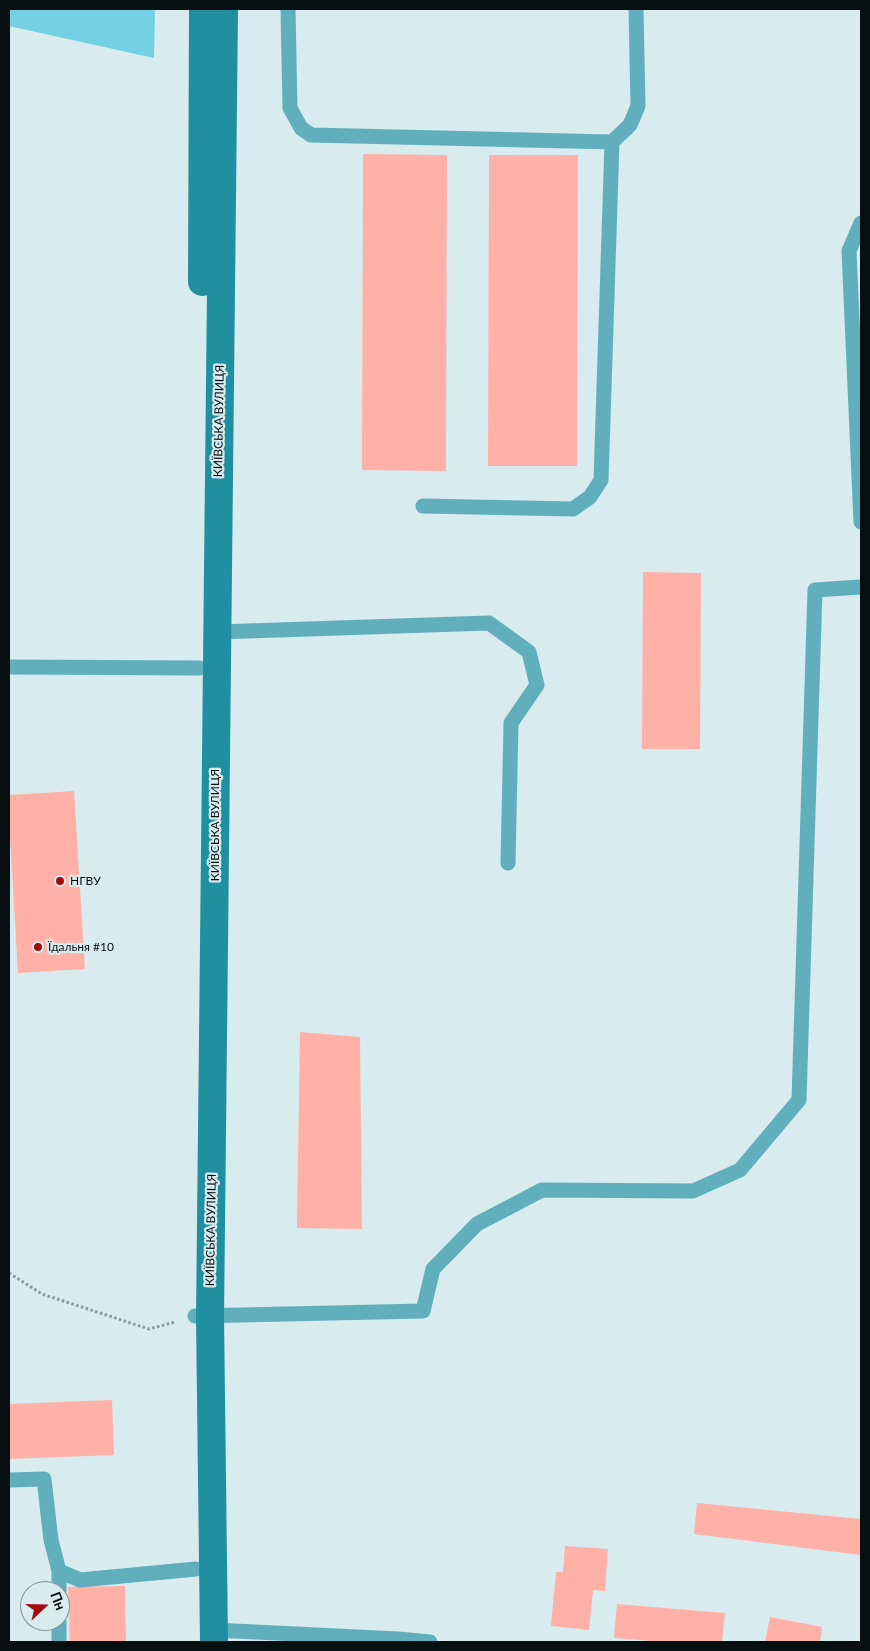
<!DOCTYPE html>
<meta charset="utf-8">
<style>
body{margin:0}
#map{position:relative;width:870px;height:1651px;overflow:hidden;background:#d8ebef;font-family:Lato,sans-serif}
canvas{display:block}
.frame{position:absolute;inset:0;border:10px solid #080f10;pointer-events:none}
.north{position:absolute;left:20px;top:1581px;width:50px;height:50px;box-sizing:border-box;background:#d8ebef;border:1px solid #859396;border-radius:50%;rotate:69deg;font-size:14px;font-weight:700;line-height:20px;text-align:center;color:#080f10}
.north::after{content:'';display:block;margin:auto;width:18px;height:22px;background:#a30a10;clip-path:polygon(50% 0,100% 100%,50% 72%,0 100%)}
</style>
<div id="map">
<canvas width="870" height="1651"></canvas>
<div class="frame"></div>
<div class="north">Пн</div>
</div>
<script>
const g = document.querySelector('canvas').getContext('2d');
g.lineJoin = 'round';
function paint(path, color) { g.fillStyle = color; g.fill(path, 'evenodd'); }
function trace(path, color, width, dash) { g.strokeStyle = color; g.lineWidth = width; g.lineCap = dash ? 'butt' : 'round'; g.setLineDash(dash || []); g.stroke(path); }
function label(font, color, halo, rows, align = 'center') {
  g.font = font + ' Lato,sans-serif'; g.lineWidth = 4.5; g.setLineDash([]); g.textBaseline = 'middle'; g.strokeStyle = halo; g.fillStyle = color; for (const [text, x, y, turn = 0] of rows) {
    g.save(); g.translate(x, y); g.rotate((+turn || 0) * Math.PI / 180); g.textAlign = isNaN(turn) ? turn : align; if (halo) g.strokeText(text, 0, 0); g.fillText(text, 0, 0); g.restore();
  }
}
paint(new Path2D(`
 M9 9H155L154 58 9 26Z`), '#74d1e3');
paint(new Path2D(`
 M363 154 447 155 446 471 362 470Z
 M489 155H578L577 466H488Z
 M643 572 701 573 700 749H642Z
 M74 791 85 969 18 973 9 819V795Z
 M300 1032 360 1037 362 1229 297 1228Z
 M112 1400 114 1455 9 1459V1404Z
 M697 1503 861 1519V1555L694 1534Z
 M565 1546 608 1549 605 1591 593 1590 589 1630 551 1626 556 1572H563Z
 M125 1586 126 1642H70L68 1587Z
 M617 1604 725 1613 722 1642H665L614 1638Z
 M770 1617 822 1627 820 1642H765Z`), '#ffb1a7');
trace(new Path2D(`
 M9 1273 42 1294 149 1329 175 1322`), '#8a999b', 3, [2.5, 2.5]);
trace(new Path2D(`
 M288 9 290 108 301 128 311 135 612 142
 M861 223 849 251 861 522
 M423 506 573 509 590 497 601 480 612 142 630 125 638 106 636 9
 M217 632 489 623 529 652 537 685 511 723 508 863
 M9 667 199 668
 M195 1316 423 1311 433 1269 477 1224 542 1190 693 1191 740 1170 799 1100 815 590 861 587
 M9 1480 44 1479 51 1540 59 1571 80 1580 196 1569
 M59 1571V1591
 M59 1621V1642
 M214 1630 398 1639 430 1642`), '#61afbd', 15);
trace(new Path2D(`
 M202 282 203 9
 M214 1642 210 1316 224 9`), '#208fa0', 28);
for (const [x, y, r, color] of [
 [60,881,5,"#a30a10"],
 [38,947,5,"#a30a10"]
]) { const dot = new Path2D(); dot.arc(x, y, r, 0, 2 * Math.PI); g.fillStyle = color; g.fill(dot); trace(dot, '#d8ebef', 2); }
label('12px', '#080f10', '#d8ebef', [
 ["КИЇВСЬКА ВУЛИЦЯ",219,421,-89],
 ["КИЇВСЬКА ВУЛИЦЯ",215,825,-90],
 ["КИЇВСЬКА ВУЛИЦЯ",211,1230,-89]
]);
label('12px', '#080f10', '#d8ebef', [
 ["НГВУ",70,881],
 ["Їдальня #10",48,947]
], 'left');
</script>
